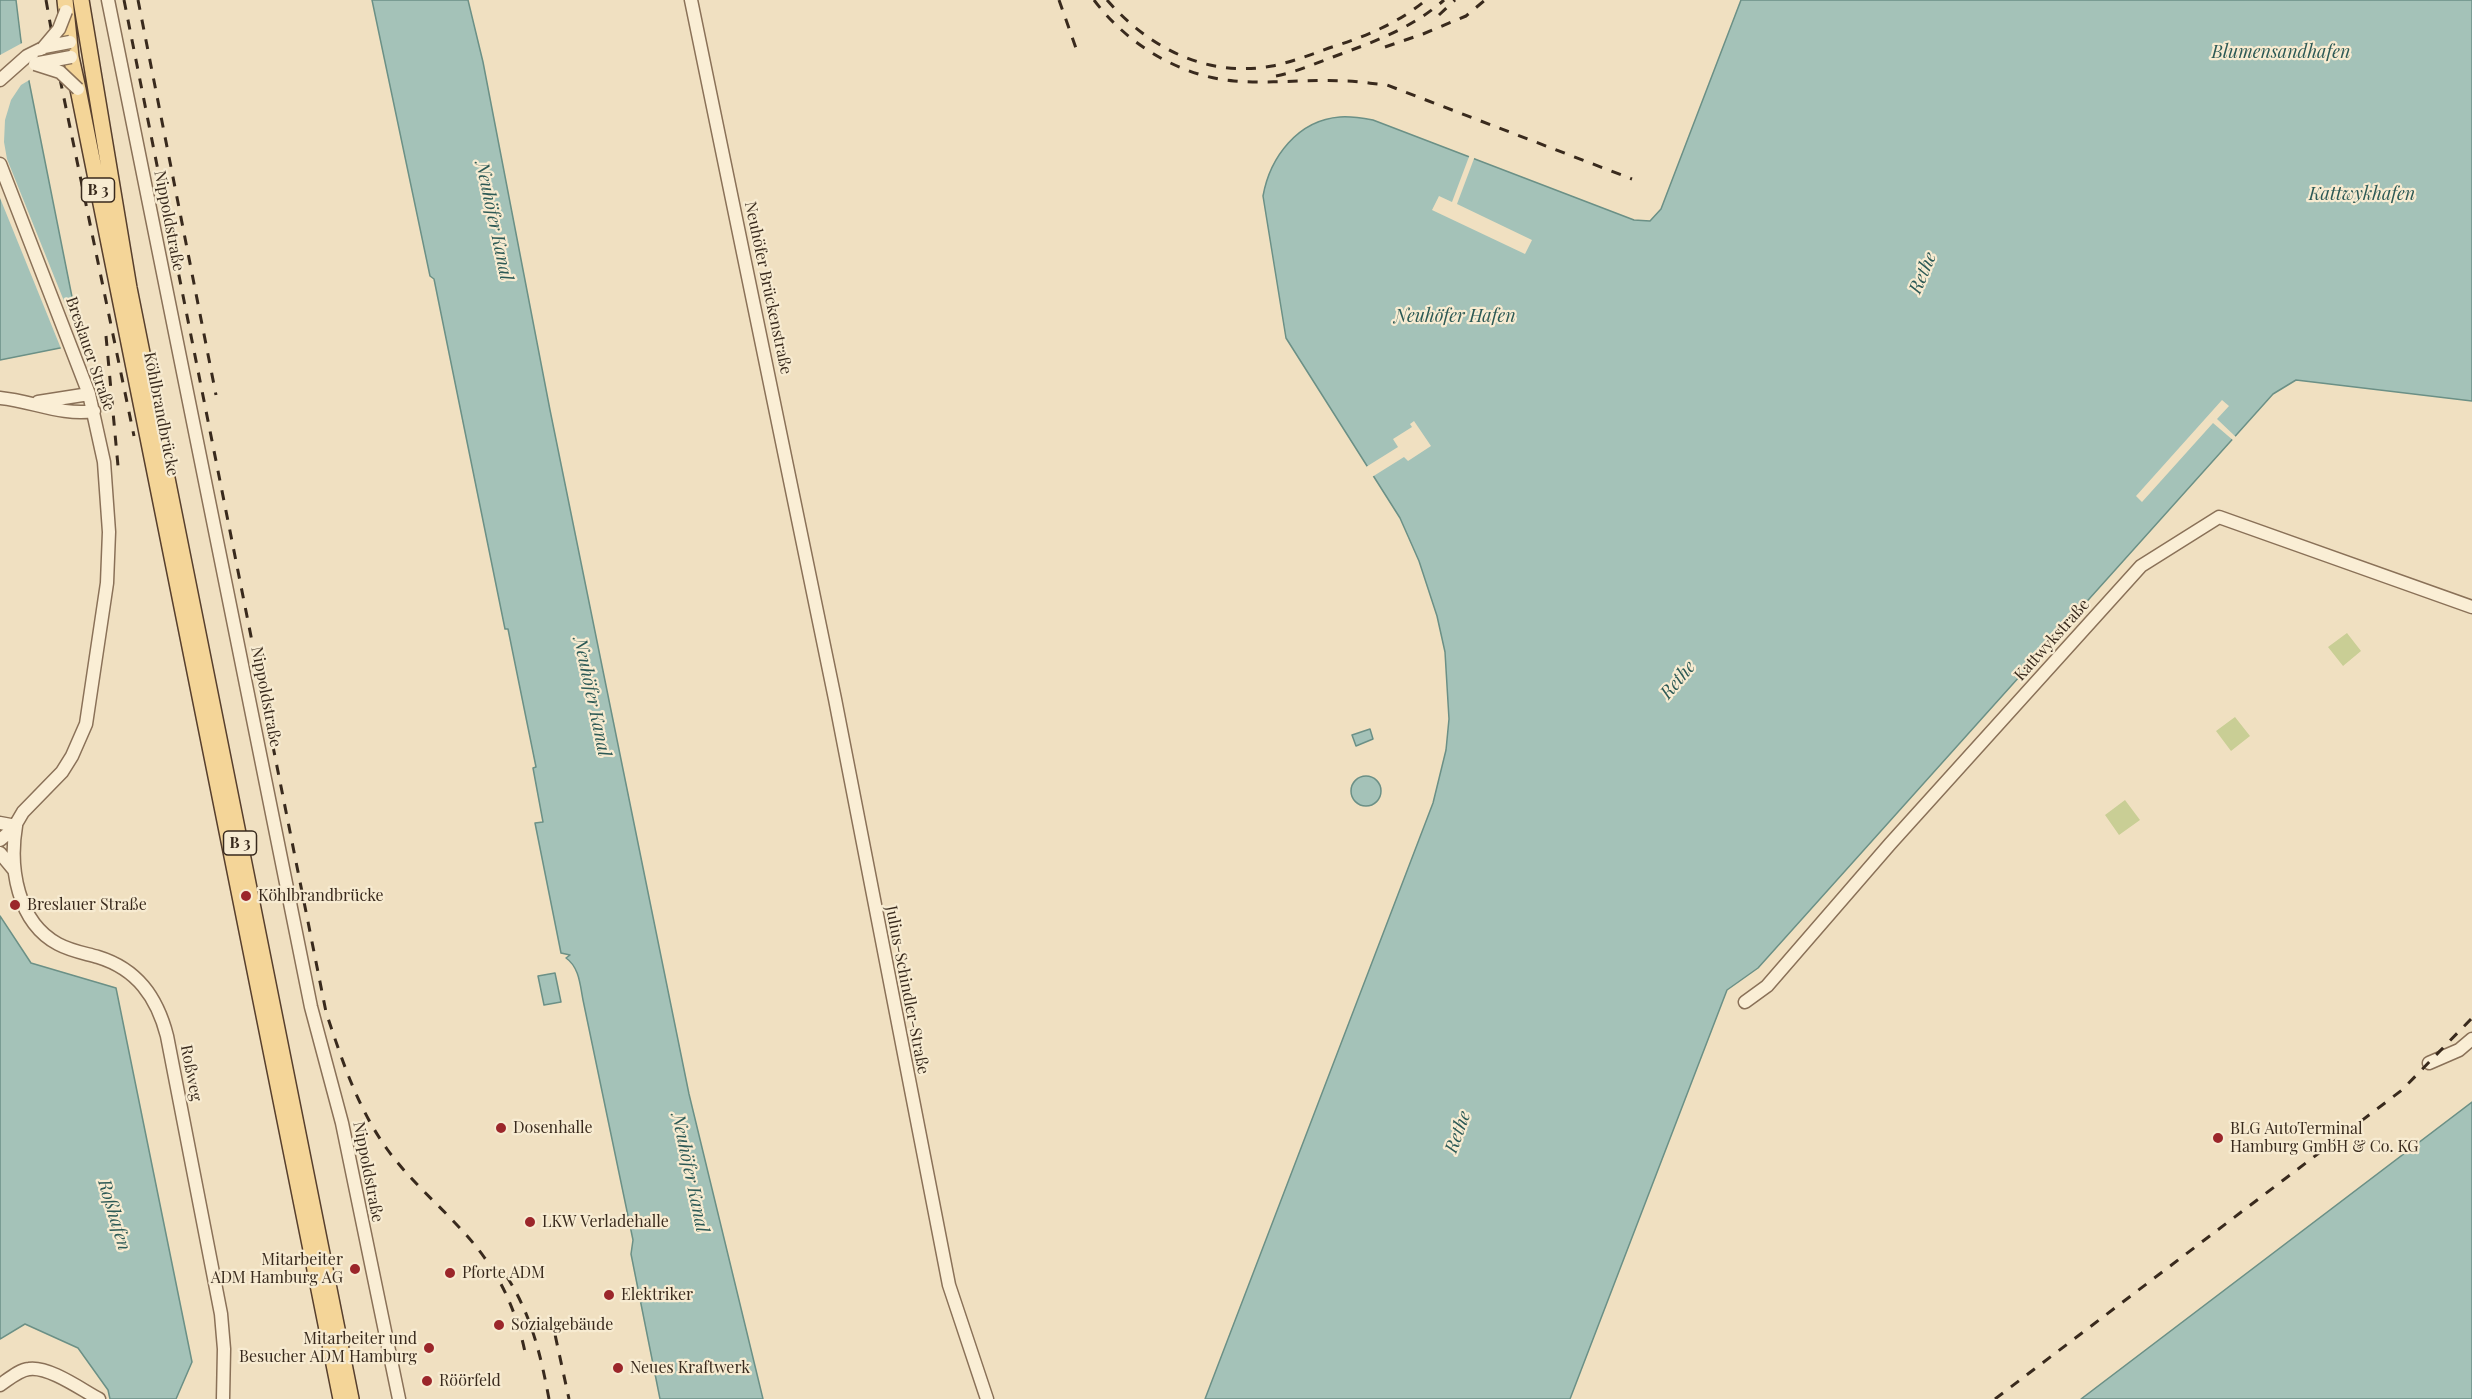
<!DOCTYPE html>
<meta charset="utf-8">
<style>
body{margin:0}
canvas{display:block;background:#f0e0c1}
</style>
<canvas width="2472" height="1399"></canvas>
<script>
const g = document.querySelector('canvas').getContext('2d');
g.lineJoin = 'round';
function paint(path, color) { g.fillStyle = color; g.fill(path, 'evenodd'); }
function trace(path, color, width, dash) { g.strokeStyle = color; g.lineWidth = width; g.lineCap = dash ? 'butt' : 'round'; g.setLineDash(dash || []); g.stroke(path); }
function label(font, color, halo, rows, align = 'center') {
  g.font = font + ' "Playfair Display",serif'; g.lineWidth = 4.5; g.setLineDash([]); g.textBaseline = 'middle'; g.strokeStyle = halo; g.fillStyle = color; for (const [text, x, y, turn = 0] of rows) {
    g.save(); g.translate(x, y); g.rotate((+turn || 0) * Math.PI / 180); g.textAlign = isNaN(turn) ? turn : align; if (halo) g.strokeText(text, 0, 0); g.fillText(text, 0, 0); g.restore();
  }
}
paint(new Path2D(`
 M2347 633 2361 651 2343 666 2328 647Z
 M2235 717 2250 736 2231 751 2216 731Z
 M2125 800 2140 820 2119 835 2105 815Z`), '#c9ce95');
const water = new Path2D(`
 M0 0H16L21 41 78 327 74 339 60 348 0 360Z
 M372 0H468L483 62 550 410 689 1094 763 1399H660L631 1254 633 1240 583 1000C580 984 579 967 566 958L570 955 561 953 535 823 543 822 533 768 536 767 508 629H505L434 279 430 276Z
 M1741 0H2472V401L2296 380 2273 394 1758 968 1727 990 1570 1399H1205L1433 803 1446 750 1449 719 1445 652 1437 616 1419 561 1400 518 1286 338 1263 196C1270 157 1298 120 1340 117 1351 116 1362 118 1373 120L1634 220 1650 221 1661 209Z
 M1370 729 1373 739 1356 746 1352 735Z
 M1351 791a15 15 0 1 1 30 0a15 15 0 1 1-30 0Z
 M0 916 31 963 116 988 192 1362 176 1399H110L108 1390 78 1348 25 1324 0 1339Z
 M555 973 561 1002 544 1005 538 976Z
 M2472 1102V1399H2081Z`);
paint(water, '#a4c2b8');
trace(water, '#6b9086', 1.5);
paint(new Path2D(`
 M24 42 31 79 21 85 11 100 5 120 4 142 7 159 78 336 76 341 62 351 0 198V55Z
 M1470 154 1475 156 1457 204 1532 240 1525 254 1432 210 1439 196 1452 202Z
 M2222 400 2229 406 2217 419 2237 438 2234 441 2213 423 2142 502 2136 496Z
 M1414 421 1431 446 1408 461 1404 457 1372 477 1366 467 1398 447 1393 439 1412 427 1410 424Z`), '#f0e0c1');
const minor = new Path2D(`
 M108 0 311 1007 342 1123 399 1399
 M691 0 835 699 949 1285 987 1399
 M0 80 27 56 43 48
 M0 164 89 394 104 462 109 532 107 583 86 724 72 756 62 772 23 812 13 829 0 840
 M0 398C32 401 62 416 94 411
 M38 402 89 394
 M0 823 16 826
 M16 826C9 867 17 922 58 944 71 951 84 953 98 957 137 969 157 997 167 1036L221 1314 224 1349 223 1399
 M0 853 14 870
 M1745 1002 1767 986 1890 844 2141 566 2219 517 2472 607
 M2429 1063 2459 1050 2472 1039
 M0 1385C9 1379 19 1370 29 1369 49 1366 82 1390 99 1399`);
const major = new Path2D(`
 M65 0 71 57 78 89 341 1399
 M81 0 129 288 351 1399`);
trace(minor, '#8a7158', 15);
trace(major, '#573f2d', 18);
trace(minor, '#faeed5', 12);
trace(major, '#f4d598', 15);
trace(new Path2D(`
 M46 0 60 79 134 436
 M124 0 326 1012C342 1060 357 1107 387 1149 415 1188 456 1218 484 1257 506 1287 519 1321 526 1357
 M138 0 216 395
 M1059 0 1077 51
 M1094 0C1127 44 1179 76 1234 81 1271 84 1309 79 1345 81 1359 81 1373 84 1387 85L1632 179
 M1107 0C1149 48 1207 78 1272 66 1292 62 1310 55 1329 48 1364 37 1397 24 1426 0
 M1439 15 1455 0
 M1385 47 1423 34 1466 16 1485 0
 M1276 76C1296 72 1314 64 1333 57 1373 42 1411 29 1444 0
 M106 336 118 466
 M507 1277C531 1314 541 1356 549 1399
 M551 1316 569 1399
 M1995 1399 2402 1090 2472 1018`), '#392a1d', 3, [10, 10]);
const minorBridge = new Path2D(`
 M44 47 70 42
 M43 48 59 29 66 11
 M39 63 71 57
 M35 64 60 72 78 89`);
trace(minorBridge, '#8a7158', 15, []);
trace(minorBridge, '#faeed5', 12);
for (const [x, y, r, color] of [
 [246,896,6,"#9b262a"],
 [15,905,6,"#9b262a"],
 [501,1128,6,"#9b262a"],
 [2218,1138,6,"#9b262a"],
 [530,1222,6,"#9b262a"],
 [355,1269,6,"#9b262a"],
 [450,1273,6,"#9b262a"],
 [609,1295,6,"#9b262a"],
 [499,1325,6,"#9b262a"],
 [429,1348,6,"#9b262a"],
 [618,1368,6,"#9b262a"],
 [427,1381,6,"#9b262a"]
]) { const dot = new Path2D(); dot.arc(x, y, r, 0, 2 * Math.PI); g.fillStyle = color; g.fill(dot); trace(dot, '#f7ebd1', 2); }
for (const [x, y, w] of [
 [98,190,33],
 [240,843,33]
]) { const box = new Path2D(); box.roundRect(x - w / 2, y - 12, w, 24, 4.5); g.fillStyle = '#f7ebd1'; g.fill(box); trace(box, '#392a1d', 1.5); }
label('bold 15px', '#392a1d', null, [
 ["B 3",98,190],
 ["B 3",240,843]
]);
label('16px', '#392a1d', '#f7ebd1', [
 ["Nippoldstraße",169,221,79],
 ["Neuhöfer Brückenstraße",768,288,78],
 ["Breslauer Straße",90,354,71],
 ["Köhlbrandbrücke",161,414,79],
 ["Kattwykstraße",2052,640,-48],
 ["Nippoldstraße",266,697,79],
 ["Julius-Schindler-Straße",907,990,79],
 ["Roßweg",191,1073,79],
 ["Nippoldstraße",368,1172,79]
]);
label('16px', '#392a1d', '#f7ebd1', [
 ["Köhlbrandbrücke",258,896],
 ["Breslauer Straße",27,905],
 ["Dosenhalle",513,1128],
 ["BLG AutoTerminal",2230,1129],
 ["Hamburg GmbH & Co. KG",2230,1147],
 ["LKW Verladehalle",542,1222],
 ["Mitarbeiter",343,1260,"right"],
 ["ADM Hamburg AG",343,1278,"right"],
 ["Pforte ADM",462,1273],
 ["Elektriker",621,1295],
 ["Sozialgebäude",511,1325],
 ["Mitarbeiter und",417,1339,"right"],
 ["Besucher ADM Hamburg",417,1357,"right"],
 ["Neues Kraftwerk",630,1368],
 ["Röörfeld",439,1381]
], 'left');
label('italic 18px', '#2c5955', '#f7ebd1', [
 ["Blumensandhafen",2281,52],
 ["Kattwykhafen",2362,194],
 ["Neuhöfer Kanal",494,221,78],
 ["Rethe",1923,273,-67],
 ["Neuhöfer Hafen",1455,316],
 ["Rethe",1678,680,-50],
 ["Neuhöfer Kanal",592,697,78],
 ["Rethe",1458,1132,-70],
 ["Neuhöfer Kanal",690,1173,78],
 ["Roßhafen",114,1215,73]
]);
</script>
